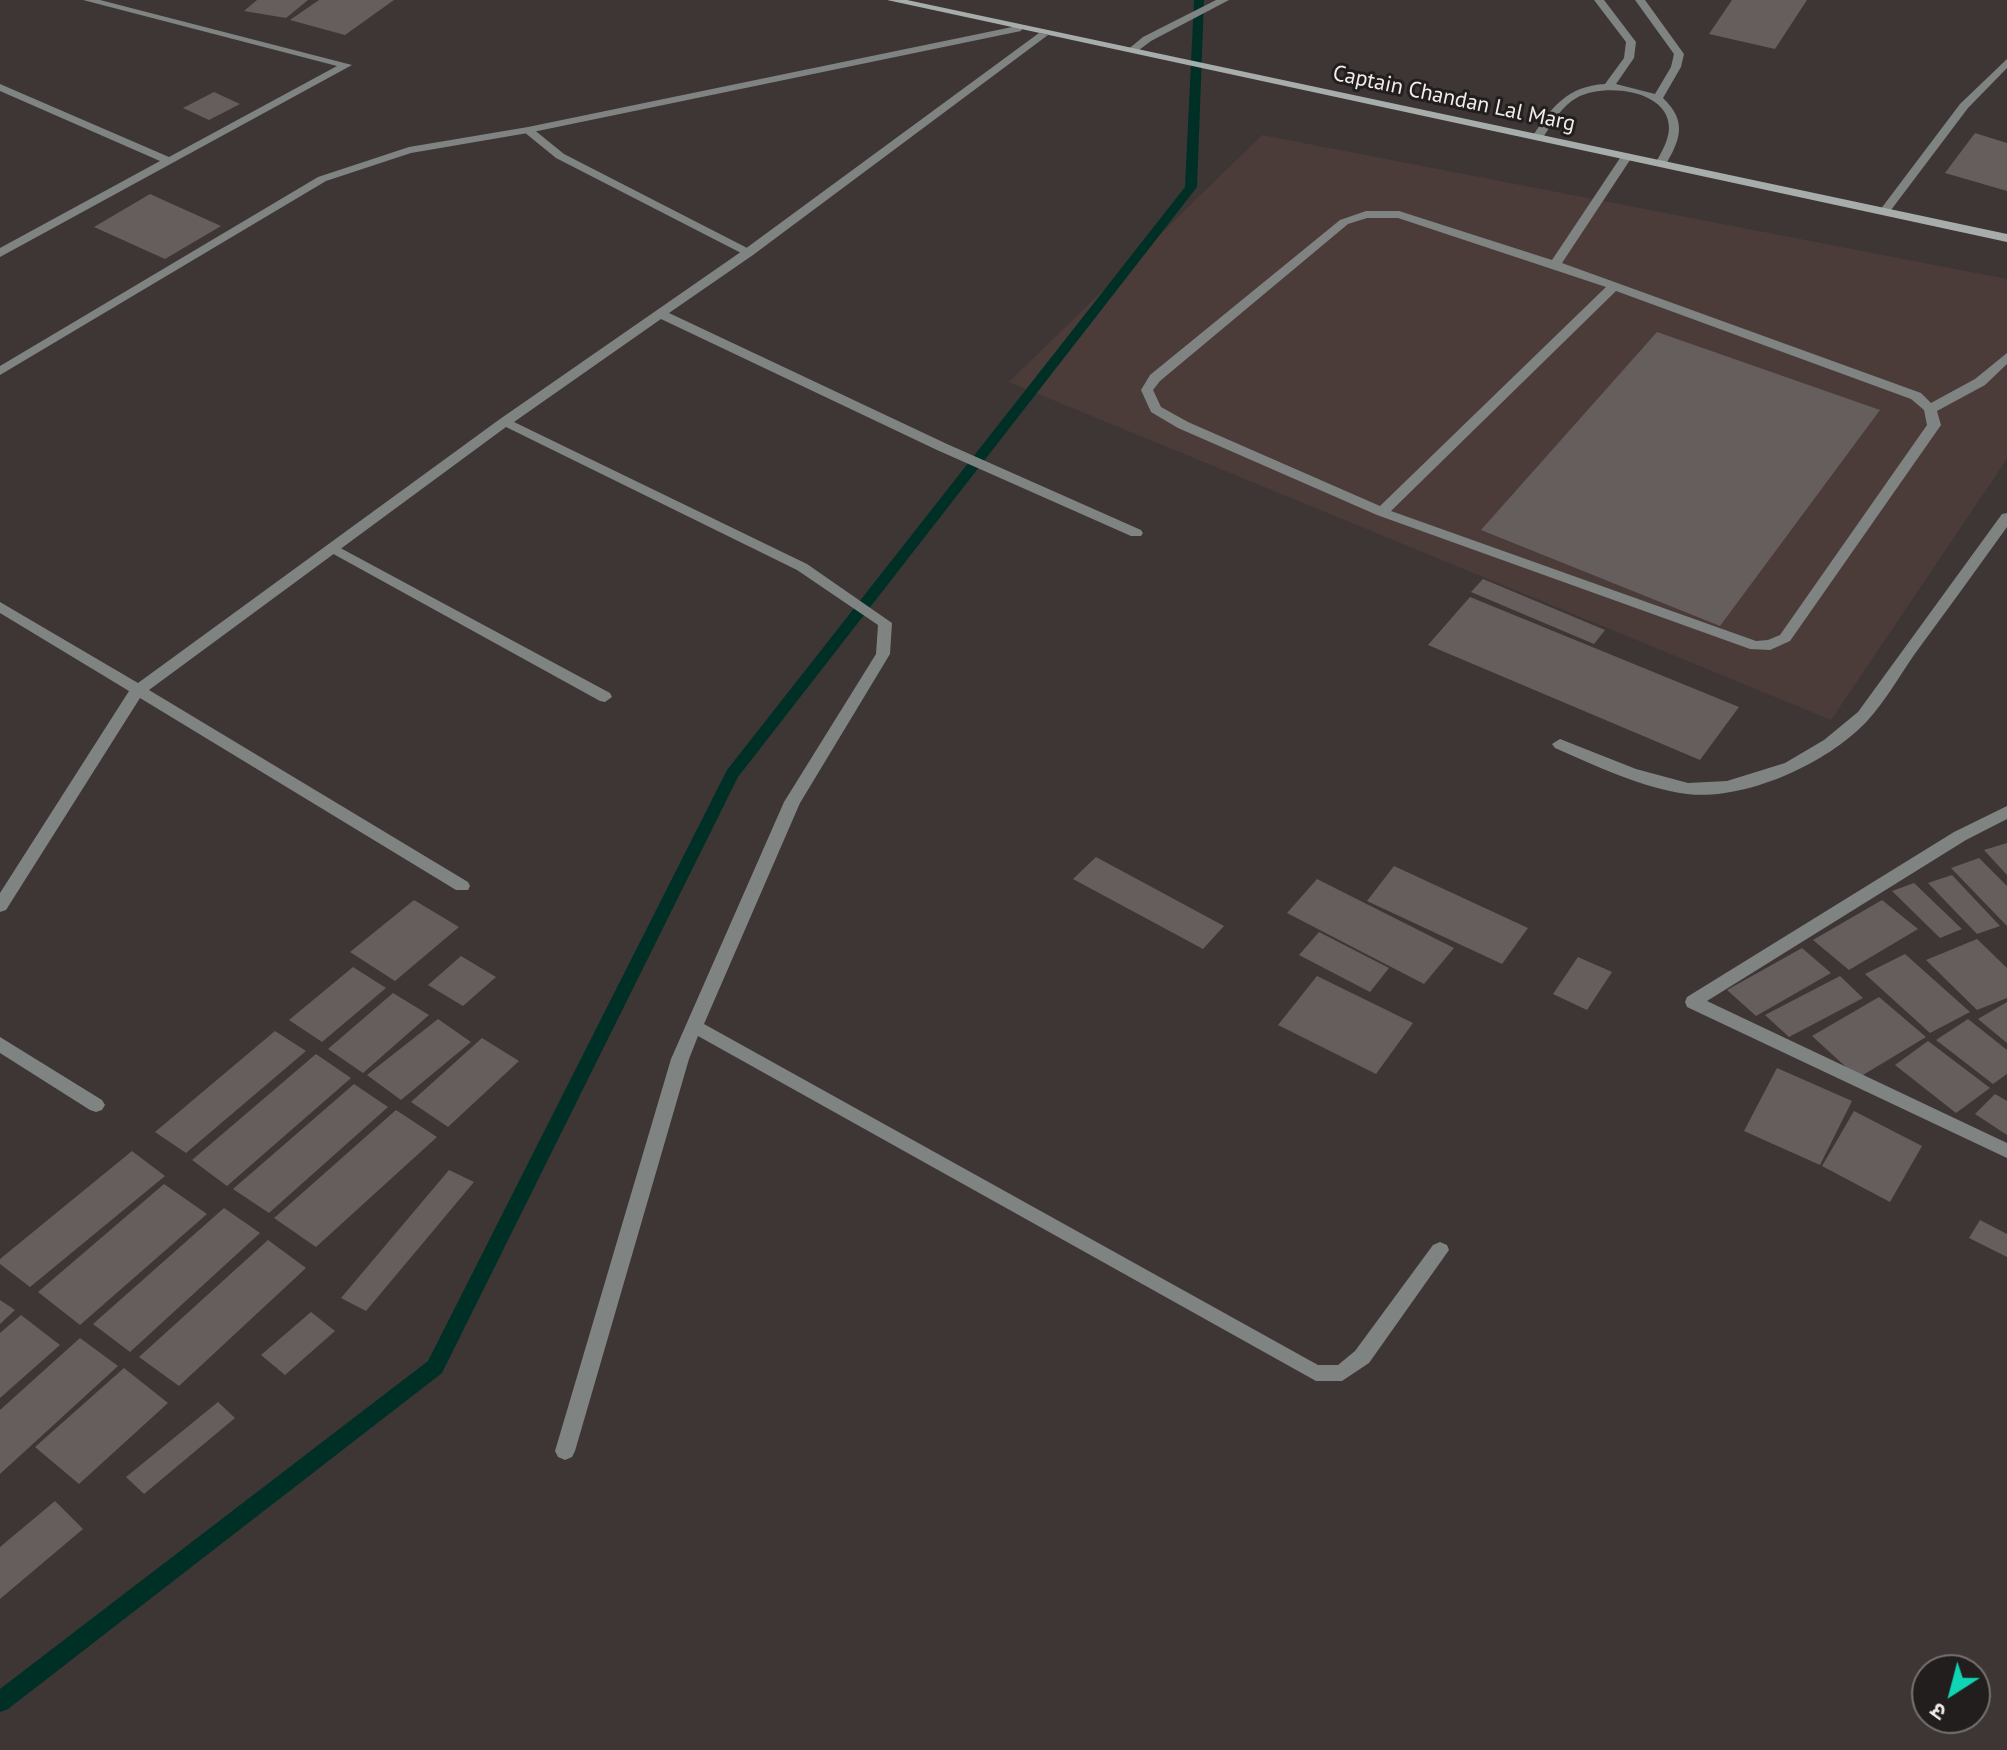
<!DOCTYPE html>
<meta charset="utf-8">
<style>
body{margin:0}
#map{position:relative;width:2007px;height:1750px;overflow:hidden;background:#3d3634;font-family:"PT Sans","Noto Sans Devanagari",sans-serif}
canvas{display:block}
.north{position:absolute;left:1911px;top:1654px;width:80px;height:80px;box-sizing:border-box;background:#221e1d;border:2px solid #757170;border-radius:50%;rotate:216deg;font-size:22px;font-weight:700;line-height:32px;text-align:center;color:#f2edec}
.north::after{content:'';display:block;margin:auto;width:28px;height:36px;background:#0fd5b4;clip-path:polygon(50% 0,100% 100%,50% 72%,0 100%)}
</style>
<div id="map">
<canvas width="2007" height="1750"></canvas>
<div class="north">उ</div>
</div>
<script>
const g = document.querySelector('canvas').getContext('2d');
g.lineJoin = 'round';
function paint(path, color) { g.fillStyle = color; g.fill(path, 'evenodd'); }
function label(font, color, halo, rows, align = 'center') {
  g.font = font + ' "PT Sans",sans-serif'; g.lineWidth = 6; g.setLineDash([]); g.textBaseline = 'middle'; g.strokeStyle = halo; g.fillStyle = color; for (const [text, x, y, turn = 0] of rows) {
    g.save(); g.translate(x, y); g.rotate((+turn || 0) * Math.PI / 180); g.textAlign = isNaN(turn) ? turn : align; if (halo) g.strokeText(text, 0, 0); g.fillText(text, 0, 0); g.restore();
  }
}
paint(new Path2D(`
 M1262 135 2007 279V459L1831 720 1009 382Z`), '#4b3c3a');
paint(new Path2D(`
 M1194 0H1204L1197 187 738 777 442 1373 8 1709 0 1712V1689L428 1361 727 770 1185 187Z`), '#002f26');
paint(new Path2D(`
 M257 0H308L286 18 244 11Z
 M319 0H394L345 35 290 20Z
 M1732 0H1807L1775 49 1709 34Z
 M214 92 240 104 209 120 183 108Z
 M1975 133 2007 143V191L1945 173Z
 M150 194 221 226 165 259 94 227Z
 M1657 332 1880 410 1720 626 1481 530Z
 M1483 579 1605 630 1594 644 1471 592Z
 M1470 597 1739 707 1700 760 1428 645Z
 M2007 843V875L1984 850Z
 M1096 857 1224 926 1203 949 1073 879Z
 M1979 858 2007 886V926L1951 868Z
 M1394 866 1528 928 1502 964 1367 901Z
 M1952 875 2000 926 1977 934 1928 883Z
 M1317 879 1454 948 1424 984 1287 913Z
 M1914 883 1962 929 1940 938 1892 891Z
 M414 900 459 927 395 981 350 952Z
 M1882 900 1918 929 1849 970 1813 940Z
 M1319 932 1389 968 1370 992 1299 955Z
 M1977 939 2007 968V998L1977 1010 1926 960Z
 M1802 948 1831 973 1756 1016 1727 990Z
 M1905 954 1970 1012 1930 1033 1865 974Z
 M461 956 496 977 463 1006 428 985Z
 M1578 957 1612 972 1587 1010 1553 994Z
 M353 967 386 988 322 1042 289 1020Z
 M1317 976 1413 1023 1376 1074 1278 1025Z
 M1840 976 1863 998 1789 1037 1765 1015Z
 M393 993 429 1015 363 1073 328 1049Z
 M1879 997 1926 1037 1858 1078 1812 1036Z
 M2007 1002V1043L1978 1019Z
 M438 1019 471 1042 401 1100 367 1075Z
 M1968 1019 2007 1050V1074L1993 1084 1936 1040Z
 M275 1031 306 1051 186 1153 155 1132Z
 M482 1038 519 1061 448 1127 411 1102Z
 M1928 1041 1990 1088 1956 1113 1895 1065Z
 M316 1054 351 1078 227 1186 192 1160Z
 M1777 1068 1852 1101 1820 1165 1744 1131Z
 M354 1084 388 1107 269 1213 233 1189Z
 M1995 1094 2007 1101V1135L1975 1114Z
 M396 1110 437 1137 316 1247 274 1218Z
 M1854 1111 1922 1146 1890 1202 1822 1166Z
 M132 1151 165 1176 30 1287 0 1264V1259Z
 M449 1170 474 1182 366 1311 341 1298Z
 M164 1184 207 1214 80 1325 38 1292Z
 M224 1208 260 1233 130 1352 93 1324Z
 M1980 1220 2007 1234V1257L1969 1238Z
 M268 1240 306 1268 179 1386 139 1357Z
 M0 1300 15 1310 0 1324Z
 M311 1312 335 1331 285 1375 261 1355Z
 M21 1315 60 1345 0 1398V1333Z
 M80 1338 118 1366 0 1474V1410Z
 M124 1368 168 1403 79 1484 35 1447Z
 M218 1402 235 1418 144 1494 126 1477Z
 M55 1501 83 1529 0 1599V1547Z`), '#665e5d');
paint(new Path2D(`
 M524 128H532L564 154 755 252 753 255H745L556 158 524 132Z
 M1622 155 1632 157 1562 263 1921 393 1931 403 1975 379 2007 353V364L1985 385 1937 411 1941 425 1790 641 1770 650 1750 649 1377 515 1178 428 1151 412 1141 390 1150 375 1340 220 1366 211H1399L1552 260ZM1367 218H1398L1606 287 1380 506 1188 422 1161 407 1153 390 1160 381 1348 224ZM1616 291 1911 399 1924 410 1927 425 1780 635 1768 640 1756 641 1391 511Z
 M2007 513V527C1976 570 1945 613 1914 655 1899 677 1885 701 1868 720 1829 763 1745 801 1687 794 1641 788 1597 766 1555 748L1552 744 1560 739 1636 769 1688 783 1727 781 1785 763 1824 740 1858 712 2002 514Z
 M333 544 610 693 612 697 605 702 600 701 328 551 326 548Z`), '#7f8382');
paint(new Path2D(`
 M83 0H100L352 65 0 257V248L160 161 0 91V84L169 157 337 66Z
 M1216 0H1229L1151 41 1135 53 1126 51 1143 37Z
 M1594 0H1604L1636 42 1634 58 1616 84 1655 94 1671 67 1674 54 1635 0H1645L1684 54 1681 67 1663 98C1688 122 1680 140 1665 166L1655 164C1661 153 1668 142 1669 129 1670 89 1604 83 1578 97 1561 106 1552 124 1542 139L1532 137C1551 108 1567 86 1605 84L1624 58 1626 42Z
 M1017 26 1022 29 1021 31 528 133 411 153 326 181 0 375V366L318 177 409 147 528 127Z
 M1039 33 1048 35 753 255 669 313 947 444 1141 530 1143 533 1141 536H1131L937 450 661 319 514 422 807 564 892 623 890 654 800 803 704 1024 1318 1365H1338L1355 1351 1433 1245 1440 1242 1447 1245 1449 1250 1369 1363 1342 1381H1316L698 1036 689 1059 575 1451 572 1457 565 1460 558 1457 555 1451 671 1059 784 802 876 654 878 625 797 570 506 427 149 690 468 882 470 886 468 890H456L140 698 6 910 0 912V893L129 691 0 613V602L138 683 500 419 745 249Z
 M2007 59V68L1968 108 1888 214H1880V210L1960 104Z
 M2007 806V819L1966 840 1707 1001 2007 1143V1158L1687 1007 1685 1002 1687 997 1954 832Z
 M0 1037 102 1100 105 1105 102 1110 96 1112 90 1110 0 1053Z`), '#7f8382');
paint(new Path2D(`
 M887 0H907L2007 234V242Z`), '#a7adab');
label('22px', '#f2edec', '#221e1d', [
 ["Captain Chandan Lal Marg",1454,99,12]
]);
</script>
